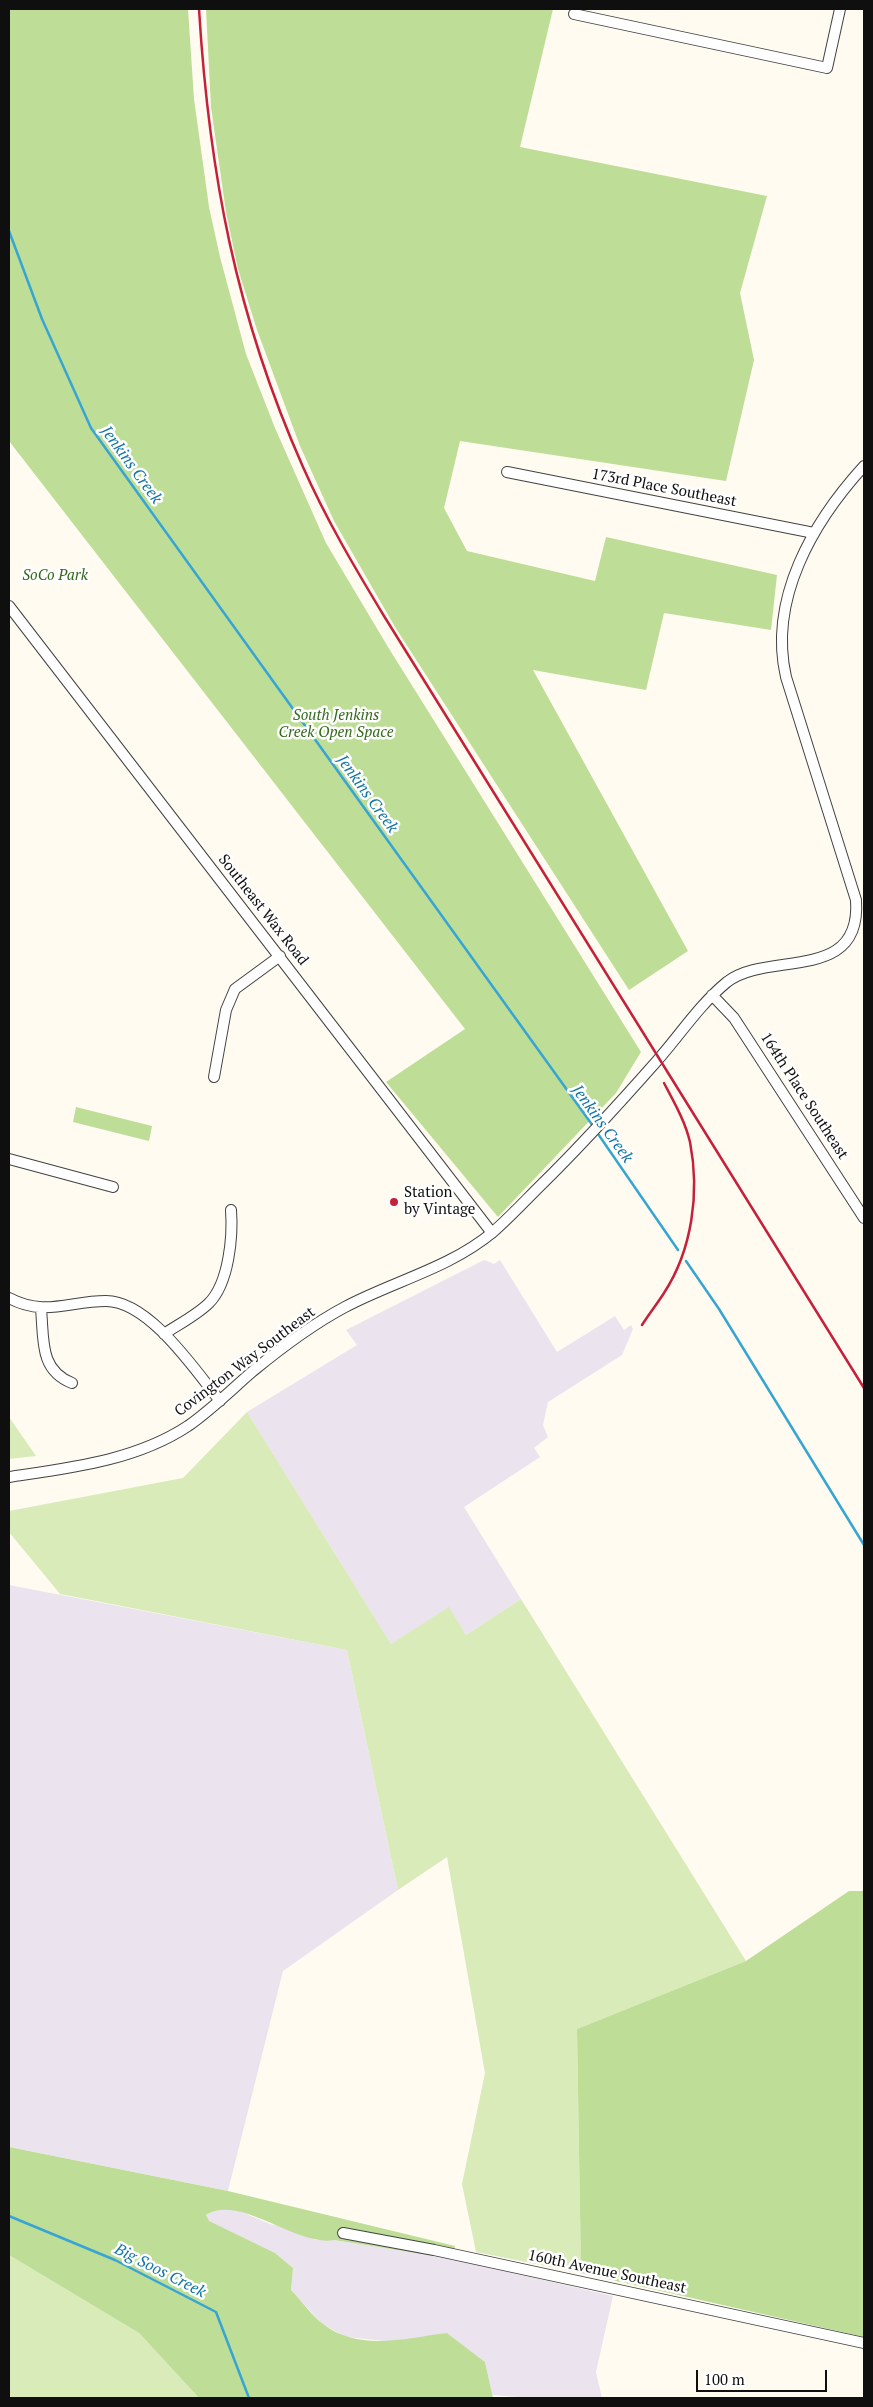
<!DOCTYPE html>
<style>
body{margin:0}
#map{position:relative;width:873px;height:2407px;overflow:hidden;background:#fffbf1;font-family:"PT Serif",serif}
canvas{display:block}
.frame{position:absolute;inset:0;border:10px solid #0f0f0f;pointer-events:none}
.scale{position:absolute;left:696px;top:2370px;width:131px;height:22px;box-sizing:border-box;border:2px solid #0f0f0f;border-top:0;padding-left:6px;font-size:15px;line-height:18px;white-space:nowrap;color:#0f0f0f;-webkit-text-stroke:4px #fff;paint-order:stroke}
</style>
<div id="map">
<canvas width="873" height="2407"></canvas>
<div class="frame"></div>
<div class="scale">100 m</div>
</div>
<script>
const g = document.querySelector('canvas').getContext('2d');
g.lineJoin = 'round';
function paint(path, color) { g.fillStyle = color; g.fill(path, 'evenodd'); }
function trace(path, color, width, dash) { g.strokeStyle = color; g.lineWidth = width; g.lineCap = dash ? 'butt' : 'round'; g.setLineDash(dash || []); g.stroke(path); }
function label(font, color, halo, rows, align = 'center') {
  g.font = font + ' "PT Serif",serif'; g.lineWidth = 5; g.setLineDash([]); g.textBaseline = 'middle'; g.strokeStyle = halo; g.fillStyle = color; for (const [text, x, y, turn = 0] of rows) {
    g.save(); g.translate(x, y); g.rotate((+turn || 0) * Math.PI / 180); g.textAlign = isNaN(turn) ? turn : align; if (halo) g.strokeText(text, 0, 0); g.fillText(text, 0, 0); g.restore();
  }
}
paint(new Path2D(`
 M484 1260 494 1264 500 1260 557 1352 615 1316 624 1330 631 1325 633 1329 622 1355 548 1402 543 1425 548 1437 534 1448 540 1457 464 1507 521 1599 466 1635 449 1608 391 1644 247 1412 357 1345 346 1330Z
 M9 1585 347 1650 398 1890 283 1971 228 2191 9 2147Z
 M222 2208 237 2210 270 2224 283 2227 316 2240H334L447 2258 613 2296 596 2372 602 2398H530L492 2395 485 2362 447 2333 395 2342 346 2337 322 2324 291 2290 293 2268 275 2253 208 2221 206 2215Z`), '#ebe3ee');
paint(new Path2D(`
 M247 1412 391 1644 449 1607 466 1635 521 1599 746 1961 577 2029 581 2273 476 2252 462 2184 485 2073 447 1857 398 1890 347 1650 60 1594 9 1532V1511L183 1478Z
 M9 1417 36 1456 9 1459Z
 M9 2255 139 2333 199 2398H9Z`), '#d8ebb8');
paint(new Path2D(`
 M9 9H188L194 99 209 207 220 257 246 354 275 428 326 543 388 647 641 1052 616 1093 498 1217 386 1082 465 1029 9 441Z
 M206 9H553L520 147 767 196 740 293 754 360 726 481 460 441 444 508 467 551 595 581 606 537 777 575 771 630 664 613 646 690 533 670 688 951 629 990 395 627 334 521 300 446 257 330 238 269 226 212 211 107Z
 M76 1107 152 1126 149 1141 73 1122Z
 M849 1891H864V2337L581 2273 577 2029 746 1961Z
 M9 2147 228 2191 455 2246 453 2257 447 2258 334 2240C297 2247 239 2193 206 2215L209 2221 275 2253 293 2268 291 2290C302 2301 311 2315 323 2324 359 2352 406 2338 447 2333L485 2362 493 2398H199L139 2333 9 2255Z`), '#bedd97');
trace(new Path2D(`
 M9 231 42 319 91 428 593 1126
 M596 1131 678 1250
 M686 1261 719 1309 864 1545
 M9 2216 115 2260 216 2312 249 2398`), '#37a5d3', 2.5);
const minor = new Path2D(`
 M574 14 827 68 840 9
 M507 472 814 533
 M9 606 492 1233
 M712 995 734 1018 864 1218
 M214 1077 226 1010 235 989 280 956
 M9 1159 113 1187
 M9 1298C45 1317 69 1301 106 1301 149 1301 195 1370 220 1401
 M41 1309C44 1339 39 1370 72 1383
 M164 1334C179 1324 197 1315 209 1303 229 1283 233 1236 231 1210
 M9 1477C69 1468 135 1461 188 1426 211 1410 231 1390 253 1371 281 1348 313 1324 345 1307 394 1281 450 1268 493 1232 509 1218 524 1202 539 1187 580 1147 618 1105 656 1062 680 1035 699 1005 727 982 768 950 862 984 856 900L786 677C768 599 813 522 864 466
 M343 2233 434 2250 864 2343`);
trace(minor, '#424242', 12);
trace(minor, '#fff', 10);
trace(new Path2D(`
 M199 9C209 173 236 316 303 467 326 519 355 568 384 616L864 1388
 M642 1325C649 1314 657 1304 664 1293 692 1250 700 1193 690 1142 685 1121 674 1102 664 1083`), '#c5213a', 2.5);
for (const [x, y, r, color] of [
 [394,1202,5,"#c5213a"]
]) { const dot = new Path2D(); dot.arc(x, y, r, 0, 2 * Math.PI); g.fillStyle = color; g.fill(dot); trace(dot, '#fff', 2); }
label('15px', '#0f0f0f', '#fff', [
 ["173rd Place Southeast",664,488,11],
 ["Southeast Wax Road",263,910,52],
 ["164th Place Southeast",804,1096,57],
 ["Covington Way Southeast",245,1362,-37],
 ["160th Avenue Southeast",607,2272,12]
]);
label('italic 15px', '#346a1c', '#fff', [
 ["SoCo Park",55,576],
 ["South Jenkins",336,716],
 ["Creek Open Space",336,733]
]);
label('15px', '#0f0f0f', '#fff', [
 ["Station",404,1193],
 ["by Vintage",404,1210]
], 'left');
label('italic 16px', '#1275a7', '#fff', [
 ["Jenkins Creek",131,465,54],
 ["Jenkins Creek",367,794,54],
 ["Jenkins Creek",602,1124,54],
 ["Big Soos Creek",160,2271,27]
]);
</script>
